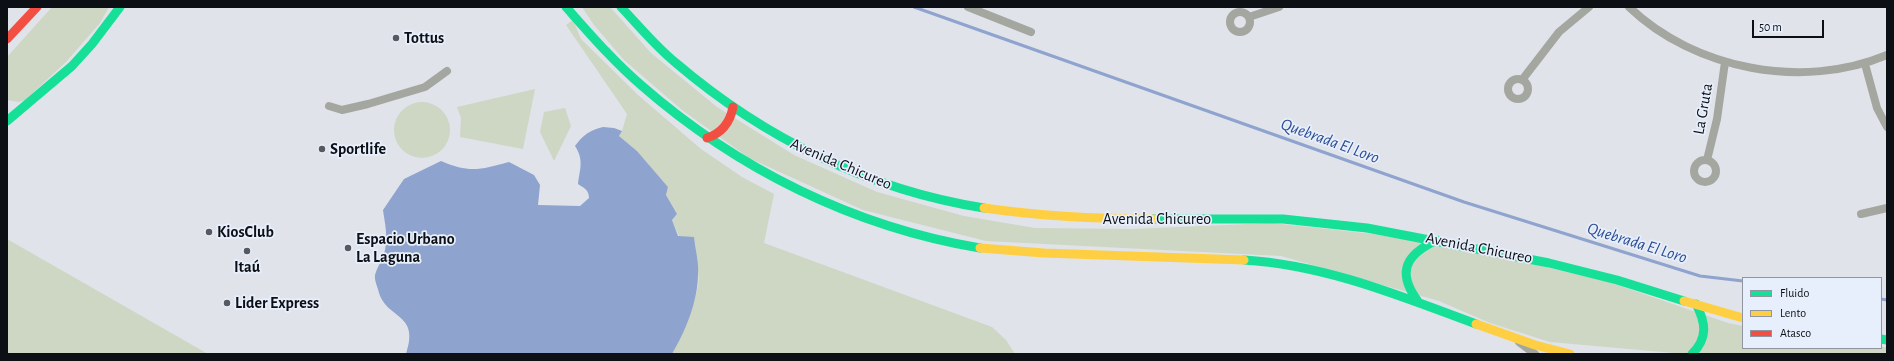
<!DOCTYPE html>
<meta charset="utf-8">
<style>
body{margin:0}
#map{position:relative;width:1894px;height:361px;overflow:hidden;background:#e0e3ea;font-family:"Alegreya Sans",sans-serif}
canvas{display:block}
.frame{position:absolute;inset:0;border:8px solid #0c0f13;pointer-events:none}
.legend{position:absolute;left:1742px;top:277px;width:140px;height:72px;box-sizing:border-box;background:#e8effc;border:1px solid #90959f;margin:0;padding:5px 7px;list-style:none;font-size:12px;color:#0c0f13}
.legend li{display:flex;align-items:center;gap:8px;height:20px}
.legend b{width:20px;border:1px solid #90959f}
.scale{position:absolute;left:1752px;top:20px;width:72px;height:18px;box-sizing:border-box;border:2px solid #0c0f13;border-top:0;padding-left:5px;font-size:12px;line-height:14px;white-space:nowrap;color:#0c0f13;-webkit-text-stroke:3px #e8effc;paint-order:stroke}
</style>
<div id="map">
<canvas width="1894" height="361"></canvas>
<div class="frame"></div>
<ul class="legend">
<li><b style="height:5px;background:#16e098"></b>Fluido</li>
<li><b style="height:5px;background:#ffcf43"></b>Lento</li>
<li><b style="height:5px;background:#f24e42"></b>Atasco</li>
</ul>
<div class="scale">50 m</div>
</div>
<script>
const g = document.querySelector('canvas').getContext('2d');
g.lineJoin = 'round';
function paint(path, color) { g.fillStyle = color; g.fill(path, 'evenodd'); }
function trace(path, color, width, dash) { g.strokeStyle = color; g.lineWidth = width; g.lineCap = dash ? 'butt' : 'round'; g.setLineDash(dash || []); g.stroke(path); }
function label(font, color, halo, rows, align = 'center') {
  g.font = font + ' "Alegreya Sans",sans-serif'; g.lineWidth = 3.5; g.setLineDash([]); g.textBaseline = 'middle'; g.strokeStyle = halo; g.fillStyle = color; for (const [text, x, y, turn = 0] of rows) {
    g.save(); g.translate(x, y); g.rotate((+turn || 0) * Math.PI / 180); g.textAlign = isNaN(turn) ? turn : align; if (halo) g.strokeText(text, 0, 0); g.fillText(text, 0, 0); g.restore();
  }
}
paint(new Path2D(`
 M52 7H109L100 23 66 62 25 100 19 102 7 100V57Z
 M582 7H610L651 53 717 107 794 155 877 192 964 216 1035 228 1132 229 1272 223 1373 234 1488 254 1606 281 1728 323 1743 326V348H1881V347H1887V354H1685L1550 342 1490 323 1439 301 1281 256 986 241 863 210 749 158 682 110 624 60 594 25Z
 M573 20 581 39 638 95 701 149 742 177 774 194 764 243 992 327 1006 340 1015 354H672C680 341 703 287 698 273 691 255 679 239 672 220L677 214 666 195 668 187 637 151 619 136 622 131 627 114 566 25Z
 M535 89 523 149 460 137 461 118 457 107Z
 M394 130a28 28 0 1 1 56 0a28 28 0 1 1-56 0Z
 M565 108 571 126 554 161 540 132 544 112Z
 M7 239 208 354H7Z`), '#cdd7c4');
paint(new Path2D(`
 M603 127 614 128 622 131 619 136 637 151 668 187 666 195 677 214 672 220 678 236 694 237C695 249 699 262 698 274 698 301 685 332 672 354H406C420 313 388 320 379 293 378 288 374 280 375 275 377 267 383 259 385 250 388 236 385 224 383 210L404 179 441 161C469 173 480 170 509 162L534 175 540 185 538 205 580 206 589 198C589 190 584 188 578 184 580 168 584 160 575 146 583 135 590 130 603 127Z`), '#8ea3cd');
trace(new Path2D(`
 M914 7 1464 202 1700 276 1743 281
 M1881 299 1887 300`), '#8ea3cd', 3);
trace(new Path2D(`
 M968 7 1031 32
 M1629 7C1695 70 1803 90 1887 55
 M1230 22a10 10 0 1 1 20 0a10 10 0 1 1-20 0Z
 M1249 17 1279 7
 M1865 64 1877 108 1887 127
 M1508 89a10 10 0 1 1 20 0a10 10 0 1 1-20 0Z
 M1522 80 1559 32 1589 7
 M329 106 342 110 368 104 425 87 447 71
 M1707 160 1717 119 1725 62
 M1694 171a11 11 0 1 1 22 0a11 11 0 1 1-22 0Z
 M1861 214 1887 208
 M1519 342 1535 354`), '#a3a79f', 8);
trace(new Path2D(`
 M566 7C590 34 614 62 641 85 737 169 854 227 980 248
 M621 7C639 26 656 47 676 63 764 138 869 190 984 208
 M7 121 72 66 92 44 120 7
 M1153 219H1283L1367 228 1549 263 1617 280 1684 301
 M1244 260C1326 265 1400 296 1476 324
 M1417 300C1396 271 1407 254 1437 240
 M1881 339 1887 340
 M1692 354C1708 338 1706 323 1696 304`), '#16e098', 9);
trace(new Path2D(`
 M984 208C1040 216 1096 219 1153 219
 M980 248 1044 253 1244 260
 M1684 301 1743 318
 M1476 324 1535 345 1570 354`), '#ffcf43', 9);
trace(new Path2D(`
 M7 39 37 7
 M707 138C722 133 730 123 733 107`), '#f24e42', 9);
for (const [x, y, r, color] of [
 [396,38,4,"#56595e"],
 [322,149,4,"#56595e"],
 [209,232,4,"#56595e"],
 [348,248,4,"#56595e"],
 [247,251,4,"#56595e"],
 [227,303,4,"#56595e"]
]) { const dot = new Path2D(); dot.arc(x, y, r, 0, 2 * Math.PI); g.fillStyle = color; g.fill(dot); trace(dot, '#e8effc', 1.5); }
label('bold 16px', '#0c0f13', '#e8effc', [
 ["Tottus",404,38],
 ["Sportlife",330,149],
 ["KiosClub",217,232],
 ["Espacio Urbano",356,239],
 ["La Laguna",356,257],
 ["Itaú",247,267,"center"],
 ["Lider Express",235,303]
], 'left');
label('16px', '#0c0f13', '#e8effc', [
 ["La Gruta",1703,109,-80],
 ["Avenida Chicureo",841,164,23],
 ["Avenida Chicureo",1157,219],
 ["Avenida Chicureo",1479,248,11]
]);
label('italic 17px', '#2d4e94', '#e8effc', [
 ["Quebrada El Loro",1330,141,20],
 ["Quebrada El Loro",1637,243,17]
]);
</script>
